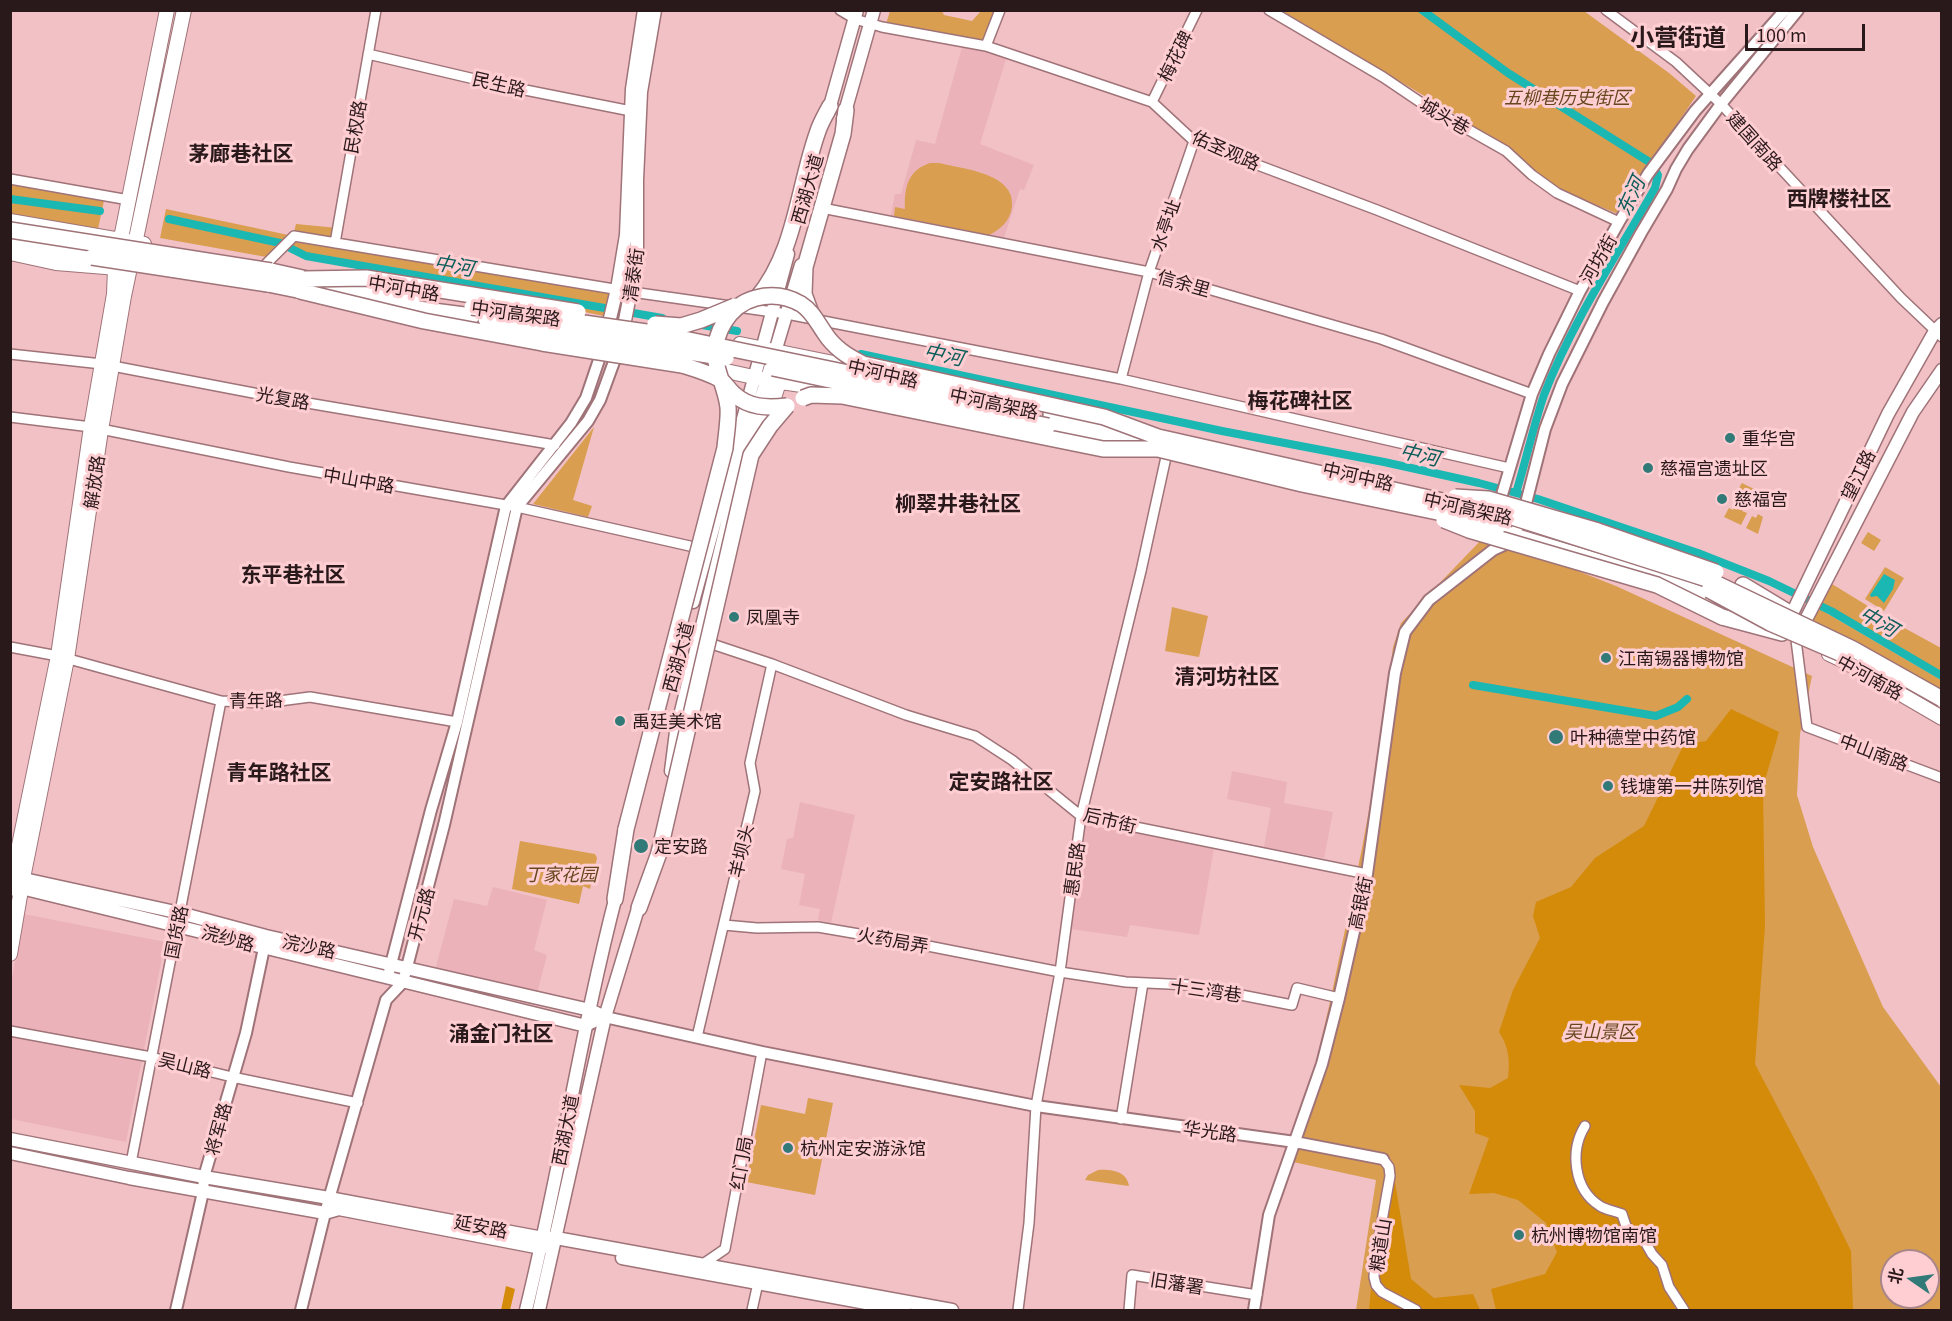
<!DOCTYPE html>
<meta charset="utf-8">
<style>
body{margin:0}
#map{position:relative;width:1952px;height:1321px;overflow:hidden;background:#f1c1c6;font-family:Georgia,"Noto Sans SC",serif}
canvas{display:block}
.frame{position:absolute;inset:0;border:12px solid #2a191b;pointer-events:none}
.north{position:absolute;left:1880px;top:1249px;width:60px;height:60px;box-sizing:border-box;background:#ffced2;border:2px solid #aa8689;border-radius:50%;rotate:283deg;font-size:16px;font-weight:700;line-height:24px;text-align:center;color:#2a191b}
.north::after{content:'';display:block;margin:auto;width:21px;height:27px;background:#327a78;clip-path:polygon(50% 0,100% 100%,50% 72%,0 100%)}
.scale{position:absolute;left:1745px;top:24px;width:120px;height:27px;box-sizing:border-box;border:3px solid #2a191b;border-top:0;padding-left:8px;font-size:18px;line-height:21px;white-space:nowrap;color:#2a191b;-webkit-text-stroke:4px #ffced2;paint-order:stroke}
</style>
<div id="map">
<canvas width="1952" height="1321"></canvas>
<div class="frame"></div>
<div class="north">北</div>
<div class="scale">100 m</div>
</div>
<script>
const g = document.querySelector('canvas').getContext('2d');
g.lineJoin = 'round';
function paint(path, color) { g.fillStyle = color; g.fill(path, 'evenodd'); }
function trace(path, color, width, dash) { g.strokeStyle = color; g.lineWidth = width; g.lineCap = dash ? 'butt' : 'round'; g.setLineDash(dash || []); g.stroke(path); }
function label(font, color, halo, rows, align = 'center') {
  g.font = font + ' Georgia,"Noto Sans SC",serif'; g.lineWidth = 6; g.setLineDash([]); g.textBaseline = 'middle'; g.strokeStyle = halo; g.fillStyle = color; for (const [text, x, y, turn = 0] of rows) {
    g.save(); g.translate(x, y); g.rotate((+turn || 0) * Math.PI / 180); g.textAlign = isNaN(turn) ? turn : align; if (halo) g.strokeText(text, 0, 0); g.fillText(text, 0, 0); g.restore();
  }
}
paint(new Path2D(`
 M962 47 984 50 1006 59 980 144 1034 165 1024 190 1020 189 1003 241 890 219 895 194H901L916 140 935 144Z
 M1232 771 1287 782 1284 803 1333 812 1324 858 1264 847 1271 808 1227 799Z
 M800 802 855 815 831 923 818 920 820 909 799 905 805 874 781 869 787 839 793 838Z
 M1085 821 1214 848 1199 935 1130 925 1127 937 1070 929Z
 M493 887 547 900 534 950 547 955 536 997 434 974 454 899 487 906Z
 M24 914 165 942 126 1142 11 1119V983Z`), '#ebb3b9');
paint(new Path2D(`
 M890 11H942L944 15 972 21 981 11H994L982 41 886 24Z
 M1282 11H1584L1669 73 1696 96 1616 213 1560 190 1468 122Z
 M930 163H939C963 169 1016 173 1012 207 1010 221 1001 229 989 235L894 216 895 207 905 209C904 188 908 170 930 163Z
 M10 179 105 196 98 229 11 214Z
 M166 209 293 236 296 224 338 228 335 243 617 289 609 317 306 256 287 243 272 258 160 238Z
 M594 427 573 500 592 506 588 517 533 504Z
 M1742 483 1758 491 1753 500 1749 498 1747 501 1740 497 1742 492 1738 490Z
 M1736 504 1744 507 1742 511 1747 513 1741 525 1724 517 1729 508 1733 510Z
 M1758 514 1763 517 1758 534 1746 528 1752 516 1756 518Z
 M1868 532 1881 540 1874 551 1861 543Z
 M1486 535 1616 586 1812 676 1800 734 1797 795 1813 847 1883 1007 1941 1087V1310H1356L1376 1180 1293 1162 1330 1002 1362 848 1379 756 1393 647 1401 623ZM1892 1261H1928V1297H1892Z
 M1885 567 1904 578 1884 611 1865 599Z
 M1832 584 1899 625 1941 648V674L1819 602Z
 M1172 607 1208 616 1199 657 1165 651Z
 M1818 608 1941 680V690L1856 642 1808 619Z
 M520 841 595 854 597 858 590 889 583 886 579 904 512 889Z
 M808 1098 833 1103 815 1195 746 1182 761 1105 805 1114Z
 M1098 1170C1111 1169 1127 1171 1129 1186L1085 1180 1088 1175Z`), '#d99e50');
paint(new Path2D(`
 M1731 709 1779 732 1763 787 1765 926 1755 1064 1817 1182 1851 1251 1853 1310H1496L1491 1289 1545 1274 1557 1252 1546 1223 1518 1200 1494 1193 1469 1194 1489 1138 1475 1133V1111L1459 1085 1490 1088 1508 1078C1510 1060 1509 1047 1499 1032L1513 990 1540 938 1533 916 1536 902 1571 887 1595 858 1644 826 1684 744 1706 741Z
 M1392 1164 1411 1279 1434 1298 1473 1294 1480 1310H1369L1372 1277Z
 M506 1286 515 1289 510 1310H501Z`), '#d48b0a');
paint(new Path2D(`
 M1884 574 1895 580 1893 589 1884 603 1877 596 1871 597 1870 595Z`), '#1ab7b3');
trace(new Path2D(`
 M1422 10 1508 73 1651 163 1658 175 1655 188C1617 255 1572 322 1544 395 1533 427 1526 461 1516 493
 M10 199 100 211
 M169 219 280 243 306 256 662 318
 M696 324 737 331
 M861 354 1222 431 1384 462 1479 483 1538 499 1698 553 1769 581 1831 611 1942 676
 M1473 685 1656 716 1678 707 1687 699`), '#1ab7b3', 8);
const minor = new Path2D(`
 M840 10 855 19 882 27 986 46 1152 102 1194 141 1377 210 1580 291
 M1269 10 1383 77 1423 104 1506 151 1532 175 1557 193 1619 222
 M1606 10 1676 62 1721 104 1901 298 1942 337
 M986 46 1000 10
 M368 54 500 85 631 111
 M1152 102 1197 10
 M10 179 129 200
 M827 209 1149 272 1381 339 1532 394
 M335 243 376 10
 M265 265 294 236 632 292 787 314 1121 379 1509 468
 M10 354 102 364 290 400 555 445
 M1121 379 1149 272 1194 141
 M10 417 91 427 289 467 517 507 703 549
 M1796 640 1807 727 1942 778
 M709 643 772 664 906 715 975 736 1012 760 1081 816 1367 874
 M10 647 58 656 221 701 264 703 310 697 457 722
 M724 925 757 928 818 927 923 945 1060 972 1126 982 1190 985 1292 1005 1297 988 1339 998
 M10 1031 151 1057 232 1077 358 1103
 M697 1037 755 791 750 763 772 664
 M1121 1119 1143 983
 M1585 1126C1570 1150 1573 1189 1600 1206 1606 1210 1615 1211 1622 1214L1626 1226 1633 1235 1644 1240 1652 1254 1662 1265 1669 1287 1684 1310
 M1383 1159 1389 1167 1390 1176 1375 1260 1374 1277 1376 1285 1382 1292 1416 1310
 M131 1163 221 701
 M703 1264 725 1249 762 1052
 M752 1310 758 1283
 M1018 1310 1029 1223 1036 1106 1060 972 1081 816 1141 571 1168 448
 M1129 1310 1132 1275 1257 1295`);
const tertiary = new Path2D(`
 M1498 508 1532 394 1549 354 1580 291 1619 222 1648 174 1695 111 1785 10
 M389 972 431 810 457 722 506 506 571 423 586 398 603 348
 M586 1026 605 1017 762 1052 1036 1106 1295 1142 1383 1159
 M176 1310 203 1192 204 1177 246 1033 264 948
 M301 1310 325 1213 386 1000 403 982 407 967 444 825 517 507 588 421 600 400 619 348
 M1254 1310 1269 1215 1322 1064 1339 998 1367 874 1395 673 1405 632 1429 600 1493 550 1504 545 1514 535 1523 515 1545 429 1562 384 1603 302 1641 233 1667 189 1676 169 1688 149 1721 104 1798 10`);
const secondary = new Path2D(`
 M828 113 857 10
 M843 119 874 10
 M606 335 617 289 626 235 632 89 644 10
 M622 336 637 259V180L641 92 655 10
 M693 602 788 254
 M1787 624 1888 414 1935 331 1942 324
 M1799 633 1913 412 1942 370
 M671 771 676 732 742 462 801 265
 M15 877 180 913 266 936 590 1010 605 1017
 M13 886 586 1026
 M10 1139 204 1177 329 1198 543 1238H556L952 1310
 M10 1153 129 1178 325 1213 339 1209 541 1248 549 1246
 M622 1258 904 1310
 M526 1310C560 1172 581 1030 617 892
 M539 1310 605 1017 640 902`);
const primary = new Path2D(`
 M10 221 144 244
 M10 253 56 263 130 269
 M740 344 868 370
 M708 367 767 380 843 391
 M763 434 779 382
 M1486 527 1675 584 1717 600
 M1829 654 1844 661 1942 718
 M10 889 58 656 91 427 114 294 115 268 167 10
 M10 954 23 878 67 659 101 430 124 296 184 10`);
const trunk = new Path2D(`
 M10 244 92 257
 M271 271 357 290 413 298
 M268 284 312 293
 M757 298C796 252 798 186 818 131 821 122 826 114 830 106
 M371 303 472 316
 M811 313 804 294 805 267 843 134 846 110
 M1051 415 1129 431
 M1048 426 1142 446
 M1743 585 1786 611
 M1722 617 1782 633
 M615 899 626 829
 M639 908 659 853`);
trace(minor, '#9f7378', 12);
trace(tertiary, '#9f7378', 14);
trace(secondary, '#9f7378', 15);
trace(primary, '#9f7378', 16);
trace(trunk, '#9f7378', 18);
trace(minor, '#fff', 9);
trace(tertiary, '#fff', 10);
trace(secondary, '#fff', 12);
trace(primary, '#fff', 14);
trace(trunk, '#fff', 15);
const trunkBridge = new Path2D(`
 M10 230 271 271
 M92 257 268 284
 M304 279 366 278 578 312
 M300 291 424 321 542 343 682 365C695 369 709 373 721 380 726 384 729 390 734 394 749 408 767 408 787 406
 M472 307 660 334 974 399
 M486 319 726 358
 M655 324 681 326 701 320 735 306
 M773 368 1048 426
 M803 398 811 395 842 396 1103 449H1158L1302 484 1500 525
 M1455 497 1488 499 1598 531 1716 572
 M1444 520 1469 530 1657 585 1722 617
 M1709 590 1770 623 1842 654
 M626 829 725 448C726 435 729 420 728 407 726 391 719 377 716 362 712 334 729 305 756 298 771 294 787 296 801 304 812 311 817 322 824 332 834 348 847 356 863 364L1104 417 1158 437 1509 516 1707 579 1853 649 1942 699
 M659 853 751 455 770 426 787 406`);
trace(trunkBridge, '#9f7378', 18, []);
trace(trunkBridge, '#fff', 15);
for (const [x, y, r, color] of [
 [1730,438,6,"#327a78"],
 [1648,468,6,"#327a78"],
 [1722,499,6,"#327a78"],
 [734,617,6,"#327a78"],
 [1606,658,6,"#327a78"],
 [620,721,6,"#327a78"],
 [1556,737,8,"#327a78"],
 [1608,786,6,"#327a78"],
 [641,846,8,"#327a78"],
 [788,1148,6,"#327a78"],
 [1519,1235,6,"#327a78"]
]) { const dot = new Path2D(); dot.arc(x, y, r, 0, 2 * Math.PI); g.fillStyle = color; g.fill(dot); trace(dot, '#ffced2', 2); }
label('18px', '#2a191b', '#ffced2', [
 ["梅花碑",1175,56,-64],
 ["民生路",499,84,13],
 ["城头巷",1445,116,30],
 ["民权路",355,127,-80],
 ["建国南路",1755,141,48],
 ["佑圣观路",1226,150,24],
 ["西湖大道",807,189,-74],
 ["水亭址",1165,225,-71],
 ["河坊街",1598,259,-60],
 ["清泰街",633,275,-82],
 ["信余里",1184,283,16],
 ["中河中路",404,288,10],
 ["中河高架路",516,313,8],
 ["中河中路",883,373,13],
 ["光复路",283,398,10],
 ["中河高架路",994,403,12],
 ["望江路",1858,475,-64],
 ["中河中路",1358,476,13],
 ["中山中路",359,480,10],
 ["解放路",94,482,-82],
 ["中河高架路",1468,508,13],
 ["西湖大道",678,657,-75],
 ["中河南路",1870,677,29],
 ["青年路",256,700,-1],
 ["中山南路",1874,752,21],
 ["后市街",1110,820,14],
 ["羊坝头",741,851,-77],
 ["惠民路",1074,869,-82],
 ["高银街",1360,903,-78],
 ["开元路",421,914,-75],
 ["国货路",176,932,-79],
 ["浣纱路",228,938,15],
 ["火药局弄",893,940,10],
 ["浣沙路",309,946,12],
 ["十三湾巷",1206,990,8],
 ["吴山路",185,1065,14],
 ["将军路",218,1129,-75],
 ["西湖大道",565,1130,-79],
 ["华光路",1210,1131,8],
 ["红门局",741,1163,-80],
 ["延安路",481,1226,11],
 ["粮道山",1380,1245,-81],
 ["旧藩署",1177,1283,9]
]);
label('italic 18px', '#66471e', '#ffced2', [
 ["五柳巷历史街区",1567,97],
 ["丁家花园",561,874],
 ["吴山景区",1600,1031]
]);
label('18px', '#2a191b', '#ffced2', [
 ["重华宫",1742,438],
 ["慈福宫遗址区",1660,468],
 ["慈福宫",1734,499],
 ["凤凰寺",746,617],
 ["江南锡器博物馆",1618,658],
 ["禹廷美术馆",632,721],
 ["叶种德堂中药馆",1570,737],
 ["钱塘第一井陈列馆",1620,786],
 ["定安路",654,846],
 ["杭州定安游泳馆",800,1148],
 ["杭州博物馆南馆",1531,1235]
], 'left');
label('italic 20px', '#0e5e5b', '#ffced2', [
 ["东河",1630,196,-65],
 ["中河",454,265,10],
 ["中河",944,354,12],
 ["中河",1420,454,13],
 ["中河",1879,621,30]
]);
label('bold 21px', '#2a191b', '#ffced2', [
 ["茅廊巷社区",241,153],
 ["西牌楼社区",1839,198],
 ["梅花碑社区",1300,400],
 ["柳翠井巷社区",958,503],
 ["东平巷社区",293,574],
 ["清河坊社区",1227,676],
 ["青年路社区",279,772],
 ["定安路社区",1001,781],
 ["涌金门社区",501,1033]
]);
label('bold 24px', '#2a191b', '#ffced2', [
 ["小营街道",1678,37]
]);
</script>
